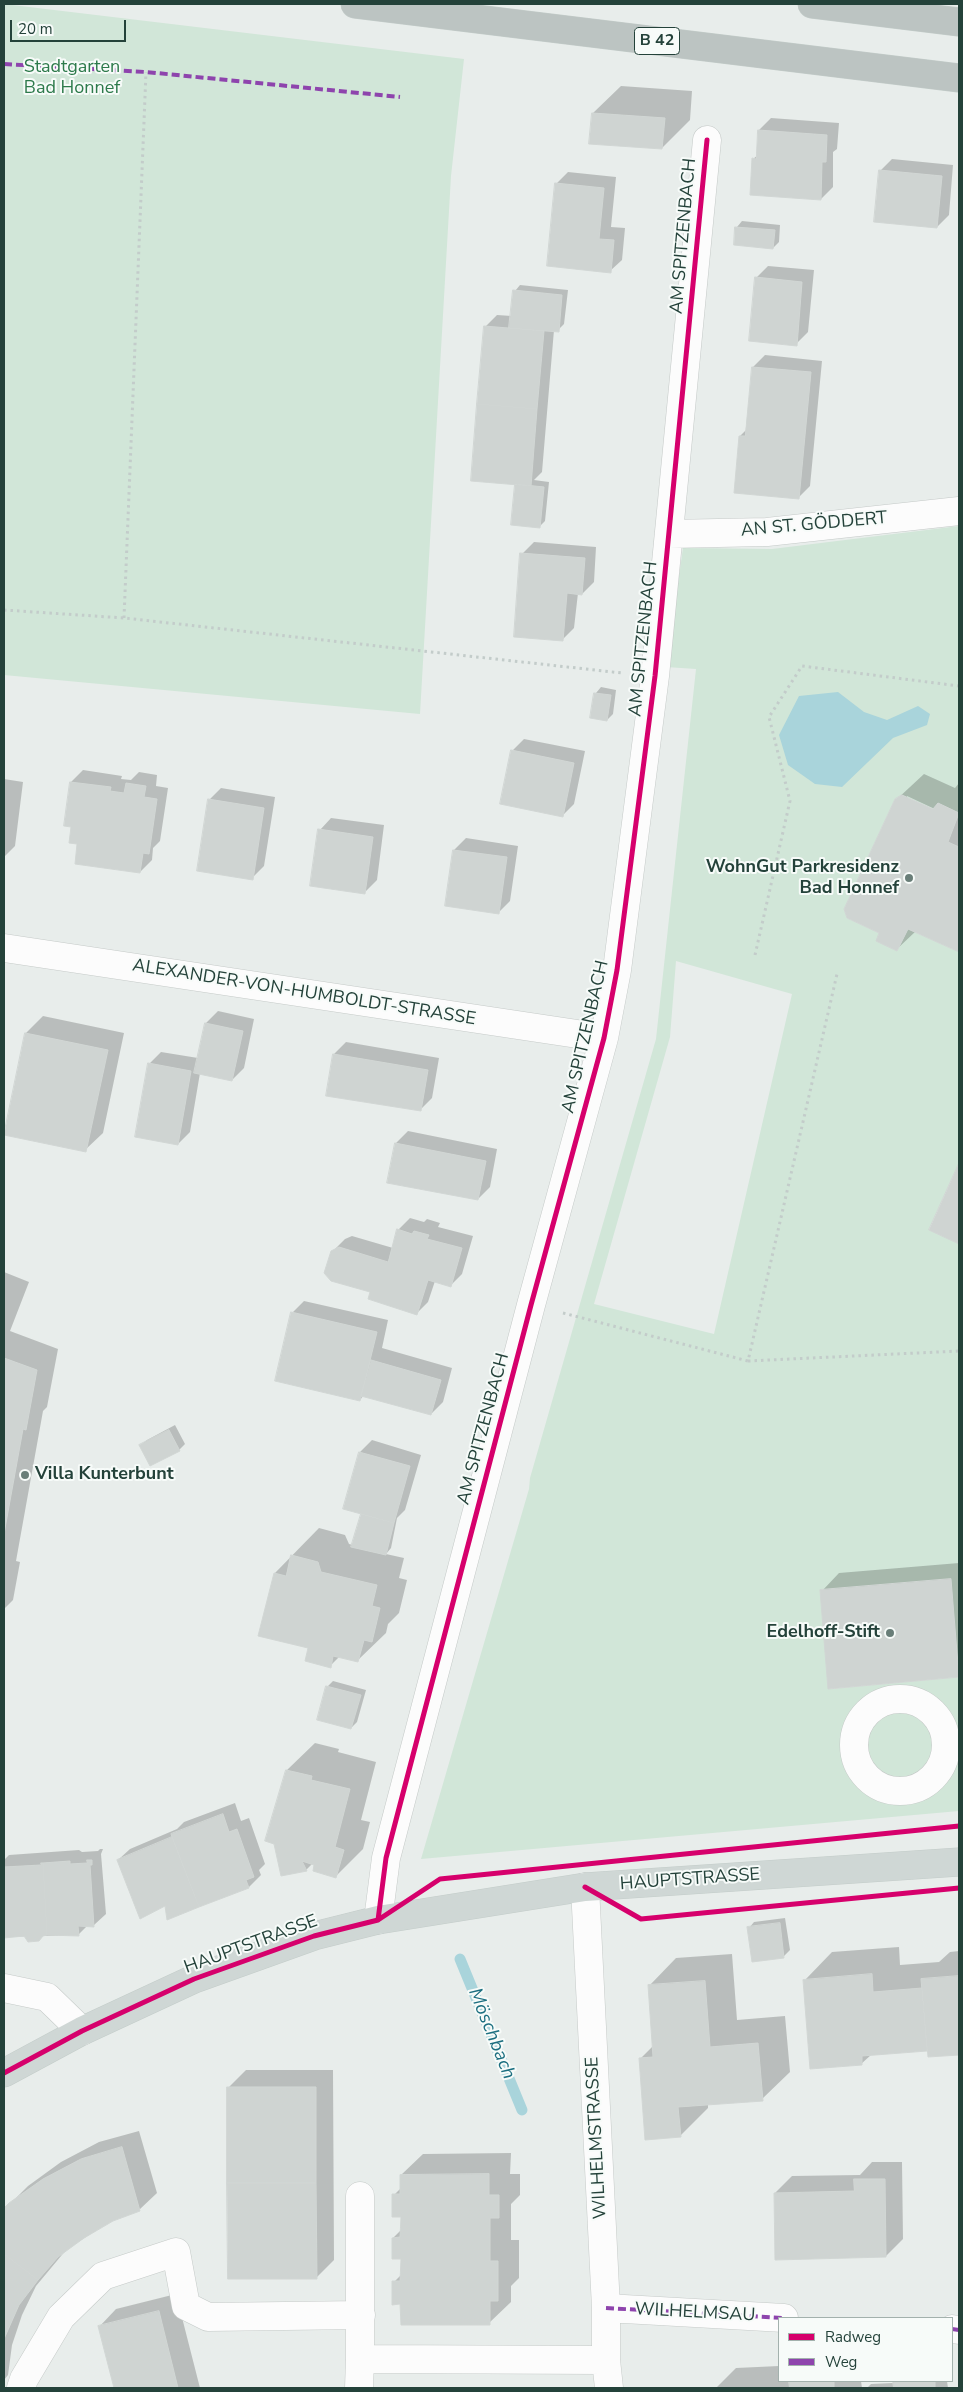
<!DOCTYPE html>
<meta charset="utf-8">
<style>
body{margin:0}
#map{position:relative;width:963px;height:2392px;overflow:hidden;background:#e8edeb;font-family:"Nunito Sans",sans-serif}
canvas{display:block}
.frame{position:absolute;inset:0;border:5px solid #24423a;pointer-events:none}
.legend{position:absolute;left:778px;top:2317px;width:175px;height:65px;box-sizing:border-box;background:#f7fbf9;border:1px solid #a3b1ad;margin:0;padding:6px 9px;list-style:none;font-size:15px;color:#24423a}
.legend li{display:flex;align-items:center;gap:10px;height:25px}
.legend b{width:25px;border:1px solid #a3b1ad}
.scale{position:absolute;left:10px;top:20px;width:116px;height:22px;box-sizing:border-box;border:2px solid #24423a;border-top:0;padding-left:6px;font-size:15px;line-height:18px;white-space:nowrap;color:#24423a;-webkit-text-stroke:4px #f7fbf9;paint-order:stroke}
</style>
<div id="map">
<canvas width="963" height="2392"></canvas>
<div class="frame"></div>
<ul class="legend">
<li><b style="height:6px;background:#d6006c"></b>Radweg</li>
<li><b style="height:6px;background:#8e44ad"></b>Weg</li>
</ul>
<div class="scale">20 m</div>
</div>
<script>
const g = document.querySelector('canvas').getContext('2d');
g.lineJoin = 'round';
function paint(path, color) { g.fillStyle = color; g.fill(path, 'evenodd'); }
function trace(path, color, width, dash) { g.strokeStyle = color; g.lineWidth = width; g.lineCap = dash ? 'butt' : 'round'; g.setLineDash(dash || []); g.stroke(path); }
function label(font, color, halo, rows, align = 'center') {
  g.font = font + ' "Nunito Sans",sans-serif'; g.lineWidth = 4; g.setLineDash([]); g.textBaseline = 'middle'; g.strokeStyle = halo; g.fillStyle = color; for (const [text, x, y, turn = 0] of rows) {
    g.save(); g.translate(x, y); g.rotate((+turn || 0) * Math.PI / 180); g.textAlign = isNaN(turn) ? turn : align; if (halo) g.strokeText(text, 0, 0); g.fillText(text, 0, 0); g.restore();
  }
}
paint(new Path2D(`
 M4 4 464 59 451 176 420 714 4 675Z
 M959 526V813L938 803 933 809 902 795 895 799 844 909 847 918 879 933 877 941 897 951 908 929 959 952V1163L929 1229 959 1244V1676L950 1579 821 1590 829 1689 959 1677V1811L421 1859 529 1489 530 1478 656 1039 696 669 666 667 683 548 772 549ZM676 961 792 994 714 1334 594 1304 670 1037Z`), '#d1e6d8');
paint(new Path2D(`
 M838 692 864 712 887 720 918 706 930 714 927 725 893 738 842 787 815 784 788 765 779 735 799 696Z`), '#a9d4db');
paint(new Path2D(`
 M621 86 692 91 690 120 662 148 593 113Z
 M771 118 839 123 837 149 833 152V187L821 199 753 159 758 155 759 130Z
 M892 159 953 165 949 215 937 227 880 171Z
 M568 172 616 177 611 227 625 228 622 260 610 271 556 184Z
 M742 221 780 225 779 242 773 248 737 227Z
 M768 266 814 270 808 332 796 344 756 278Z
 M520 285 568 290 564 324 558 330H554L542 472 534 480 549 482 545 521 540 526 516 483 485 327 497 315 512 316 515 291Z
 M765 355 822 361 810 486 798 498 740 436 747 429 753 367Z
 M534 542 596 547 594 582 582 594 578 593 574 628 562 640 522 554Z
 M601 687 616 690 613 714 607 720 596 693Z
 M524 739 585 751 574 804 562 816 512 751Z
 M83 770 122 776 121 779 131 780 139 772 157 775 156 786 168 788 160 841 153 848 152 860 140 872 79 843 73 826 71 782Z
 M924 774 955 788 959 783V951L916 931 897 949 881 932 896 800ZM907 796 939 811 938 813 907 798Z
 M4 779 23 782 15 846 4 857Z
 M221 788 275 797 264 866 252 878 209 800Z
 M331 818 384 825 377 880 365 892 320 830Z
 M466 838 518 846 510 901 498 913 454 850Z
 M218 1011 254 1019 244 1068 232 1080 200 1073 190 1132 178 1144 149 1064 161 1052 198 1058 206 1023Z
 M43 1016 124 1033 103 1133 85 1150 5 1134 26 1033Z
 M346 1042 439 1058 432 1098 420 1110 334 1054Z
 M408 1131 497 1149 490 1187 478 1199 396 1143Z
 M959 1166V1243L930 1229Z
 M410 1218 424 1222 427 1219 440 1223 438 1227 473 1236 462 1274 450 1286 435 1281 428 1302 416 1314 371 1291 332 1252 345 1239 352 1236 393 1248 398 1230Z
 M4 1272 29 1282 10 1331 58 1349 47 1407 43 1411 16 1561 20 1562 13 1600 4 1609Z
 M304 1301 388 1320 382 1348 452 1368 443 1402 431 1414 364 1395 360 1400 292 1313Z
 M175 1425 185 1444 179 1450 141 1445 147 1440Z
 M372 1440 421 1455 405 1510 397 1518 391 1548 386 1554 404 1558 399 1578 407 1580 399 1613 388 1624 386 1633 358 1660 340 1656 330 1666 310 1648 260 1636 275 1573 319 1528 345 1535 349 1544 353 1545 363 1513 360 1452Z
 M959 1563V1676L822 1591 839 1573Z
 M333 1681 366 1690 357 1722 351 1728 327 1687Z
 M315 1743 339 1749 338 1752 376 1762 361 1820 370 1822 363 1849 336 1876 313 1863 306 1870 275 1843 266 1840 287 1770Z
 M235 1803 241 1821 249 1818 265 1864 259 1870 261 1875 249 1887 168 1918 166 1904 118 1860 130 1849 177 1829 184 1822Z
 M100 1849H103L101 1854 106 1914 94 1925H88L78 1935 4 1937V1860L9 1855 79 1850 82 1852 98 1851Z
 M785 1918 790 1950 784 1956 753 1960 749 1928 754 1922Z
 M899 1947 900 1965 939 1962 950 1952 959 1951V2054L929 2056 928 2050 871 2055 861 2064 805 1980 832 1952Z
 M732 1954 737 2020 785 2016 790 2072 762 2099 708 2104V2108L680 2136 640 2059 654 2045 649 1986 676 1958Z
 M246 2070H333L334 2260 316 2278 228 2088Z
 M139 2131 157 2193 139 2210 112 2220 66 2250 36 2286 22 2315 12 2345 8 2375 4 2380V2210L28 2186 61 2162 99 2142Z
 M511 2153 510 2174H520V2195L511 2204V2240H519V2278L511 2286V2302L489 2323 402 2303 394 2282 402 2274V2258L393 2238 402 2229V2216L394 2195 402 2187 401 2175 423 2154Z
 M872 2162H902L903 2239 886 2256 775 2193 792 2176 860 2175Z
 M176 2294 200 2388H115L99 2327 116 2309Z
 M779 2366V2381H861L862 2388H716L736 2368Z
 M893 2381H947L948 2388H867L871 2384 893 2383Z`), '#0003');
trace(new Path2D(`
 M460 1959 522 2110`), '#a9d4db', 11);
const building = new Path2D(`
 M592 113 665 118 662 149 589 144Z
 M758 130 827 135 826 162H822L821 200 750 195 752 158 756 159Z
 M879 170 942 176 937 228 874 222Z
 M555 183 604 188 599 239 614 240 611 273 547 266Z
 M735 227 775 230 773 249 734 245Z
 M755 277 802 282 797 346 749 341Z
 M513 290 562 295 559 332 509 328Z
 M484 326 544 331 537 409 477 404Z
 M752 367 811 372 799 499 734 493 739 436H745Z
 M477 404 537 409 531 486 471 481Z
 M515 484 544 487 540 528 511 525Z
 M520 553 585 558 582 595 567 593 563 641 514 637Z
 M594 693 611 695 607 721 590 718Z
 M511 750 574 763 563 817 500 804Z
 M70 782 111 787 110 791 124 793 126 783 146 786 144 797 157 799 149 854 143 853 140 873 75 864 77 844 69 843 71 827 64 826Z
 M902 795 933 809 938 803 959 813 948 842 959 847V952L908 929 897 951 876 941 879 933 847 918 844 909 895 799Z
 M208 799 264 808 253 880 197 871Z
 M318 829 373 837 365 894 310 886Z
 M453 850 507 857 499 914 445 906Z
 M205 1023 243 1031 232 1081 194 1073Z
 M25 1033 108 1050 86 1152 4 1135Z
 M333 1054 428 1070 421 1111 326 1096Z
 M148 1063 191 1071 178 1145 135 1137Z
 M395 1143 486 1161 478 1200 387 1183Z
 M959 1163V1244L929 1230Z
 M397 1229 412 1234 414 1231 429 1235 427 1239 462 1248 451 1287 428 1280 417 1315 368 1299 370 1292 331 1281 324 1273 331 1251 339 1247 388 1262Z
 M291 1312 377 1332 360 1401 275 1381Z
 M4 1358 37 1370 26 1430 23 1429 4 1534Z
 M371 1360 441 1380 431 1415 361 1396Z
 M169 1430 180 1451 150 1466 139 1445Z
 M359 1452 410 1466 394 1523 343 1509Z
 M361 1514 394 1523 386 1555 351 1547Z
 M291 1555 318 1562 321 1572 377 1585 372 1606 380 1608 372 1642 364 1640 358 1662 333 1656 331 1668 305 1661 308 1648 258 1636 274 1573 286 1576Z
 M951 1579 959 1677 828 1689 820 1590Z
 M326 1686 361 1695 351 1729 317 1720Z
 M286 1770 312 1776 311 1780 350 1789 335 1847 344 1850 336 1878 313 1871 314 1865 302 1861 307 1871 281 1876 274 1844 265 1841Z
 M223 1814 229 1832 237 1829 254 1877 246 1880 249 1888 199 1907 171 1834Z
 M172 1837 199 1907 167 1920 165 1906 140 1919 117 1860Z
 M87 1860H92V1865H90L94 1927 78 1926 79 1936 47 1935 43 1863 70 1861V1864L87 1863Z
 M41 1863H43L47 1935 43 1936 39 1941 28 1942 24 1936 4 1938V1867L41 1865Z
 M780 1923 784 1958 752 1962 747 1927Z
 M872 1974 873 1992 922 1988 927 2051 862 2056V2065L810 2069 803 1980Z
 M959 1976V2055L928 2057 921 1979Z
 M705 1981 710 2047 758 2043 763 2101 678 2107 681 2137 645 2140 639 2058 653 2057 648 1985Z
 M227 2087H316V2183H227Z
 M122 2147 140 2211 113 2221 84 2238 58 2257 38 2280 4 2254V2208L9 2203 43 2179 81 2159Z
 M489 2174V2195H499V2218H490V2261H498V2301H490V2325H401L400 2304 392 2305V2281H400L401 2259H392V2238L400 2237 401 2217H392V2194H400V2175Z
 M854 2179H885L886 2257 775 2260 774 2193 854 2191Z
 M227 2183H316L317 2279H228Z
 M4 2254 38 2280 19 2305 4 2339Z
 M159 2311 178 2388H114L98 2326Z
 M789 2381H834V2388H790Z
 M893 2381H935V2388H894Z`);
paint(building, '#cfd4d2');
trace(building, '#d1d6d4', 1);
const minor = new Path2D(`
 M669 534 767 532 959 511
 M4 948 604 1038
 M854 1745a46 46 0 1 1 92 0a46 46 0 1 1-92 0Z
 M585 1887 606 2308V2360L609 2388
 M378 1920 386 1858 531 1305 604 1038 617 970 655 676 707 140
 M4 1988 47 1997 82 2031
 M360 2196V2359L606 2360
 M606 2308 784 2318
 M952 2329 959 2330
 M21 2388 24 2379 61 2317 103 2276 176 2252 186 2306 208 2317 361 2315
 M359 2388 360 2359`);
const major = new Path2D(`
 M4 2073 82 2031 194 1979 314 1936 378 1920 585 1887 959 1862`);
const highway = new Path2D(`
 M355 4 959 78
 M812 4 959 22`);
trace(minor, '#c5cac8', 29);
trace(major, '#c3ccc9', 29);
trace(highway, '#c3ccc9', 29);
trace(new Path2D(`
 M4 610 124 618 622 673
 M124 618 146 72
 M755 955 790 801 769 717 802 666 959 686
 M563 1313 748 1361 837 974
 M748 1361 959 1351`), '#c3ccca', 3, [2.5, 4]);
trace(minor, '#fcfcfc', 28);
trace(major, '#cfd7d5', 28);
trace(highway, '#bcc4c2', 28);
trace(new Path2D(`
 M4 64 146 72 400 97
 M606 2308 784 2318
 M952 2329 959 2330`), '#8e44ad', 4, [8, 4]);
trace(new Path2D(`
 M585 1887 641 1919 959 1888
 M378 1920 386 1858 531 1305 604 1038 617 970 655 676 707 140
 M4 2073 82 2031 194 1979 314 1936 378 1920 440 1879 959 1826`), '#d6006c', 5);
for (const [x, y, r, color] of [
 [909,878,5,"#697e78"],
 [25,1475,5,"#697e78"],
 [890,1633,5,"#697e78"]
]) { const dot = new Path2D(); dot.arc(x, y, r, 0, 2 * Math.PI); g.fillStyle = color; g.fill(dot); trace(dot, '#f7fbf9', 2); }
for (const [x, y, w] of [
 [657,41,45]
]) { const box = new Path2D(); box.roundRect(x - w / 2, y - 13.5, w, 27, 4); g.fillStyle = '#f7fbf9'; g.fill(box); trace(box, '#24423a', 1); }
label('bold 16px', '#24423a', null, [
 ["B 42",657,41]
]);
label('18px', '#2d7a4b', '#f7fbf9', [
 ["Stadtgarten",72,68],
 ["Bad Honnef",72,89]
]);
label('18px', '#24423a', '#f7fbf9', [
 ["AM SPITZENBACH",684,236,-85],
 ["AN ST. GÖDDERT",814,525,-5],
 ["AM SPITZENBACH",644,639,-84],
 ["ALEXANDER-VON-HUMBOLDT-STRASSE",304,993,9],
 ["AM SPITZENBACH",586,1037,-77],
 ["AM SPITZENBACH",484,1429,-75],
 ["HAUPTSTRASSE",690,1880,-4],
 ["HAUPTSTRASSE",251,1945,-20],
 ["WILHELMSTRASSE",597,2138,-93],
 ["WILHELMSAU",695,2313,3]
]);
label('bold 18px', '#24423a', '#f7fbf9', [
 ["WohnGut Parkresidenz",899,868],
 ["Bad Honnef",899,889],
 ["Villa Kunterbunt",35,1475,"left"],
 ["Edelhoff-Stift",880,1633]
], 'right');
label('italic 19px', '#1c6f80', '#f7fbf9', [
 ["Möschbach",491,2034,68]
]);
</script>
